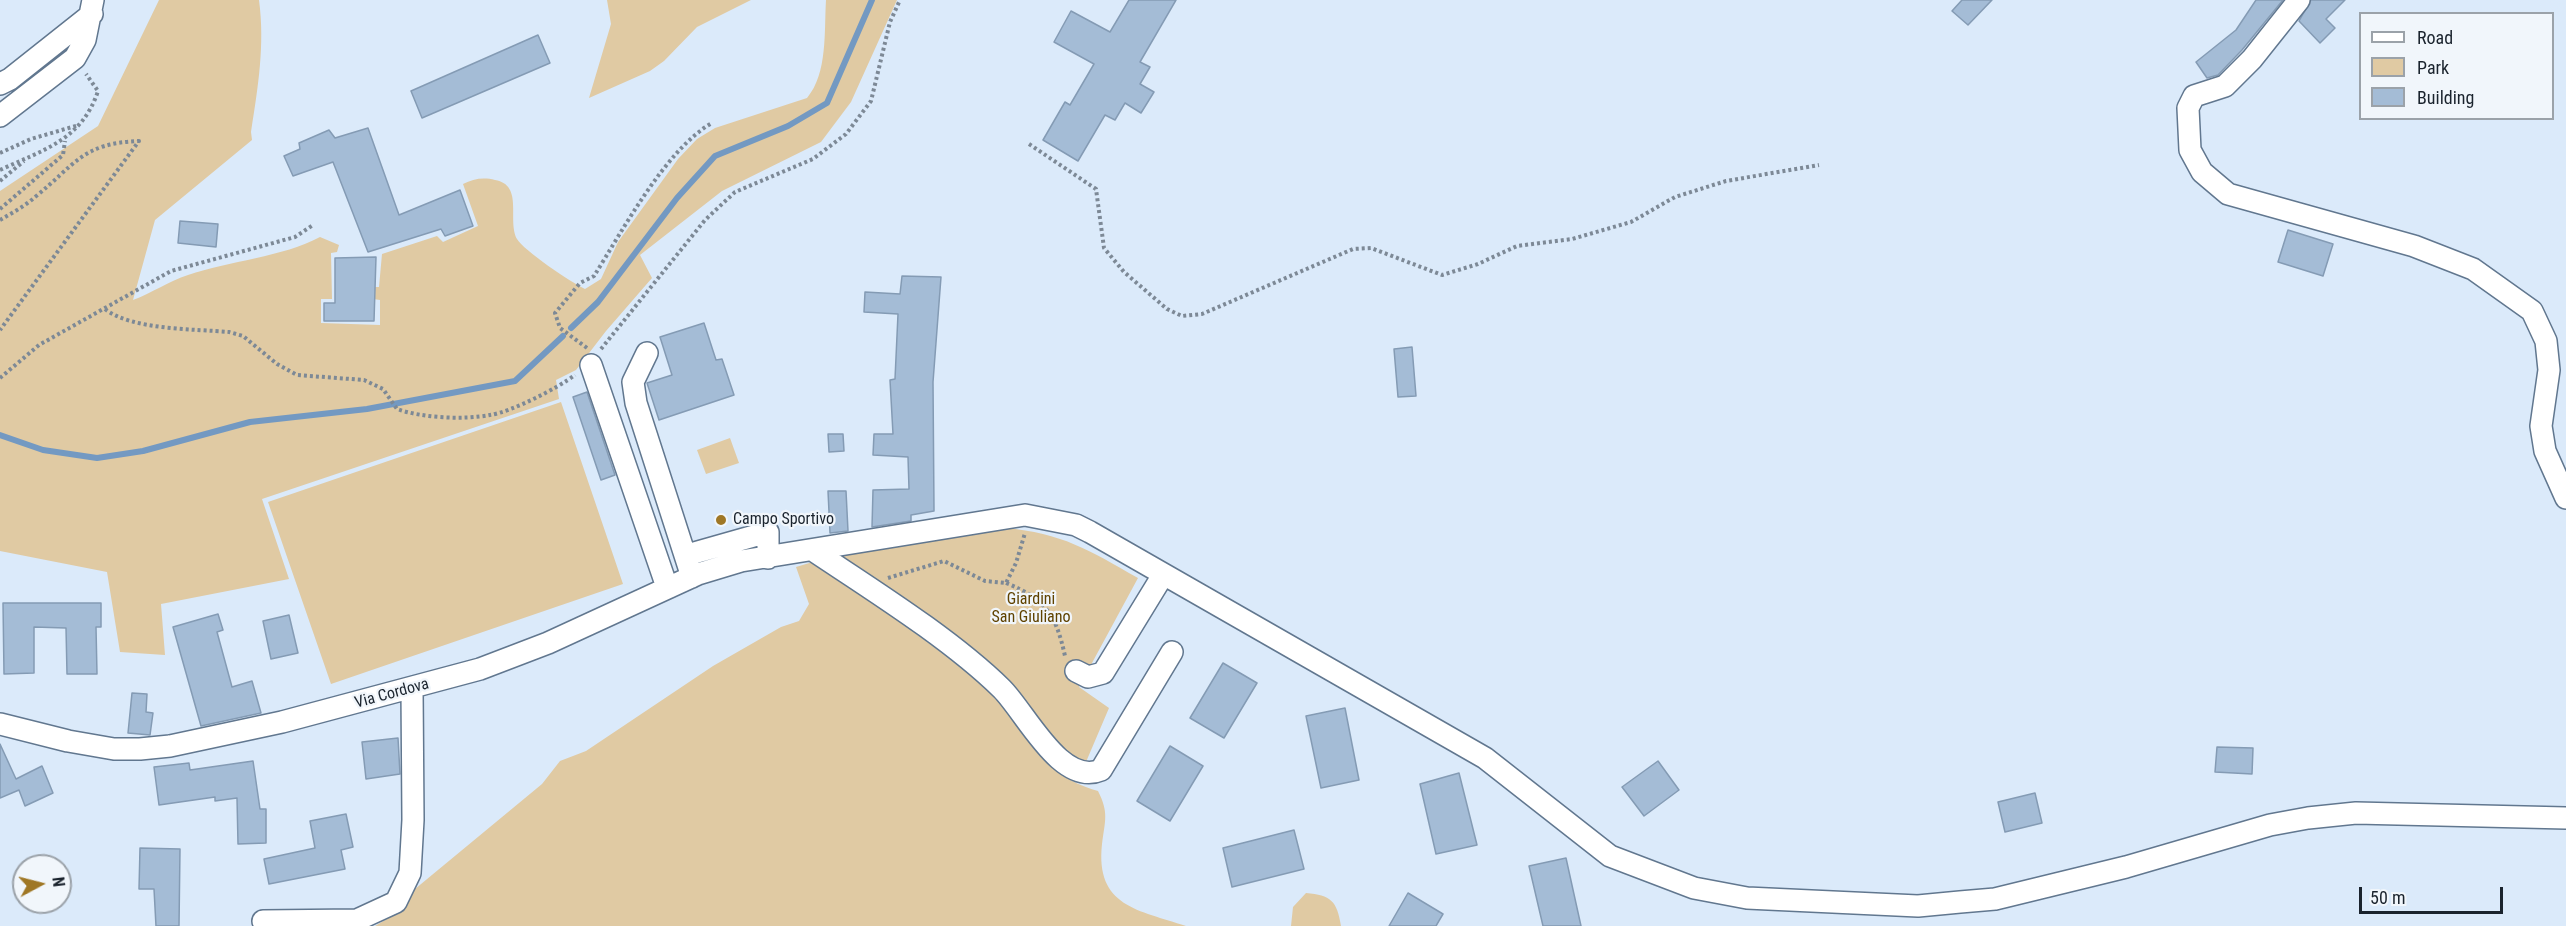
<!DOCTYPE html>
<style>
body{margin:0}
#map{position:relative;width:2566px;height:926px;overflow:hidden;background:#dbeafa;font-family:"Roboto Condensed",sans-serif}
canvas{display:block}
.legend{position:absolute;left:2359px;top:12px;width:195px;height:108px;box-sizing:border-box;background:#f1f6fb;border:2px solid #9ba2a9;margin:0;padding:8px 10px;list-style:none;font-size:18px;color:#1a232d}
.legend li{display:flex;align-items:center;gap:12px;height:30px}
.legend b{width:30px;border:2px solid #9ba2a9}
.north{position:absolute;left:12px;top:854px;width:60px;height:60px;box-sizing:border-box;background:#f1f6fb;border:2px solid #9ba2a9;border-radius:50%;rotate:83deg;font-size:16px;font-weight:700;line-height:24px;text-align:center;color:#1a232d}
.north::after{content:'';display:block;margin:auto;width:21px;height:27px;background:#9f7725;clip-path:polygon(50% 0,100% 100%,50% 72%,0 100%)}
.scale{position:absolute;left:2359px;top:887px;width:144px;height:27px;box-sizing:border-box;border:3px solid #1a232d;border-top:0;padding-left:8px;font-size:18px;line-height:21px;white-space:nowrap;color:#1a232d;-webkit-text-stroke:4px #f1f6fb;paint-order:stroke}
</style>
<div id="map">
<canvas width="2566" height="926"></canvas>
<ul class="legend">
<li><b style="height:8px;background:#fff"></b>Road</li>
<li><b style="height:16px;background:#e0caa3"></b>Park</li>
<li><b style="height:16px;background:#a4bcd6"></b>Building</li>
</ul>
<div class="north">N</div>
<div class="scale">50 m</div>
</div>
<script>
const g = document.querySelector('canvas').getContext('2d');
g.lineJoin = 'round';
function paint(path, color) { g.fillStyle = color; g.fill(path, 'evenodd'); }
function trace(path, color, width, dash) { g.strokeStyle = color; g.lineWidth = width; g.lineCap = dash ? 'butt' : 'round'; g.setLineDash(dash || []); g.stroke(path); }
function label(font, color, halo, rows, align = 'center') {
  g.font = font + ' "Roboto Condensed",sans-serif'; g.lineWidth = 4.5; g.setLineDash([]); g.textBaseline = 'middle'; g.strokeStyle = halo; g.fillStyle = color; for (const [text, x, y, turn = 0] of rows) {
    g.save(); g.translate(x, y); g.rotate((+turn || 0) * Math.PI / 180); g.textAlign = isNaN(turn) ? turn : align; if (halo) g.strokeText(text, 0, 0); g.fillText(text, 0, 0); g.restore();
  }
}
paint(new Path2D(`
 M159 0H259C265 45 258 87 251 132L252 140 155 220 133 300C152 293 169 281 188 275 229 261 283 257 320 237L339 245 337 252 331 253 332 299H321V323L380 325V300L373 299V287H379L382 254 437 236 443 242 478 226 463 184C473 179 483 177 495 180 524 185 507 220 517 239 523 250 572 283 585 289L601 279 618 242 678 159 697 139 715 128 807 98C828 73 824 31 826 0H897L851 102 821 142 722 191 640 255 652 278 606 331 576 370 556 380 559 399 262 499 289 579 161 604 165 655 120 652 107 572 0 551V191L98 126Z
 M607 0H751L697 27 664 61 650 71 589 98 611 24Z
 M561 402 623 584 331 684 268 502Z
 M730 438 739 463 706 474 697 450Z
 M1005 528C1062 533 1089 550 1138 578L1079 687 1109 708 1083 769 1035 723 830 558Z
 M816 561 999 694C1038 738 1034 772 1098 791 1109 813 1105 820 1102 844 1095 907 1139 910 1186 926H375L395 914 415 889 542 784 560 761 586 751 713 666 781 627 799 621 809 604 796 567Z
 M1306 893C1331 895 1337 901 1341 926H1291L1293 907Z`), '#e0caa3');
trace(new Path2D(`
 M571 328 598 302 677 198 715 156 788 126 827 103 872 0
 M0 435 43 450 97 458 143 451 250 422 367 409 515 381 563 336`), '#7399c2', 6);
const building = new Path2D(`
 M1129 0H1176L1140 62 1150 67 1140 84 1154 92 1141 113 1125 103 1115 120 1105 115 1078 161 1043 140 1065 102 1070 105 1094 64 1054 42 1071 11 1110 32Z
 M1962 0H1992L1968 25 1952 11Z
 M2256 0H2283L2242 50 2218 75 2207 78 2196 62 2236 30Z
 M2311 0H2345L2326 19 2335 28 2320 43 2299 21Z
 M538 35 550 63 422 118 411 91Z
 M368 128 399 215 460 190 473 226 445 236 441 229 368 252 333 162 293 176 284 156 300 149 299 143 329 130 335 138Z
 M180 221 218 224 216 247 178 243Z
 M2288 230 2333 244 2323 276 2278 262Z
 M376 257 374 321H324V303H335V258Z
 M902 276 941 277 933 382 934 511 911 515V521L872 527 873 490 909 489 908 457 873 455 874 434H893L890 380 895 379 898 314 864 312 865 292 900 294Z
 M704 323 716 360 722 359 734 395 659 420 647 383 672 375 660 337Z
 M1412 347 1416 396 1398 397 1394 349Z
 M587 392 615 475 601 480 573 397Z
 M828 434H843L844 451 829 452Z
 M828 491H846L848 531 830 533Z
 M3 603H101V627H96L97 674H67L66 628 34 627V673L4 674Z
 M218 614 223 630 217 632 232 687 252 681 261 713 201 726 173 627Z
 M289 615 298 653 271 659 263 621Z
 M1223 663 1257 683 1224 738 1190 718Z
 M132 693 147 694 146 712 153 713 150 735 128 733Z
 M1345 708 1359 780 1321 788 1306 716Z
 M398 738 400 774 366 779 362 742Z
 M0 744 16 779 42 766 53 793 25 806 19 790 0 798Z
 M1170 746 1203 766 1170 821 1137 801Z
 M2217 747 2253 748 2252 774 2215 772Z
 M253 761 260 809H266V843L238 844 237 798 215 801V797L159 805 154 767 189 763 190 770Z
 M1658 761 1679 790 1644 816 1622 787Z
 M1459 773 1477 845 1436 854 1420 784Z
 M2035 793 2042 823 2005 832 1998 802Z
 M346 814 353 847 341 850 345 869 269 884 264 859 315 848 310 821Z
 M1294 830 1304 869 1232 887 1223 848Z
 M140 848 180 849 179 926H156L154 889H139Z
 M1566 858 1581 926H1543L1529 866Z
 M1408 893 1443 914 1436 926H1389Z`);
paint(building, '#a4bcd6');
trace(building, '#849bb4', 1.5);
const minor = new Path2D(`
 M2299 0 2252 59 2225 86 2194 96 2188 108 2190 150 2202 172 2228 194 2414 246 2473 269 2532 311 2546 341 2549 370 2541 426 2545 451 2566 498
 M0 84 10 79 92 14
 M0 116 75 58 85 40 93 0
 M647 353 633 382 636 403 692 577
 M591 365 667 587
 M814 551C874 591 951 639 1002 689 1026 713 1061 787 1101 770L1172 652
 M687 555 768 532V558
 M1076 671 1088 677 1103 673 1163 575
 M0 724 68 741 114 749H140L170 746 282 722 480 669 548 643 698 574 741 561 1025 515 1076 525 1090 532 1485 758 1610 856 1694 888 1747 898 1918 906 1960 902 1995 899 2126 867 2270 825 2308 818 2356 813 2566 818
 M263 921 357 920 396 902 410 873 413 820 412 689`);
trace(minor, '#61778f', 24);
trace(new Path2D(`
 M1029 144 1096 189 1104 248 1124 272 1167 309 1182 316 1202 314 1353 249 1371 248 1442 275 1478 264 1517 246 1572 239 1631 222 1675 197 1726 181 1819 165
 M0 153 31 139 79 125
 M0 170C43 150 82 140 98 91L86 74
 M0 181 24 161
 M0 209 63 155 65 141
 M0 220C12 213 25 206 35 197 75 165 82 143 139 141L0 330
 M105 309C131 330 195 329 229 332L243 336 277 364 297 375 364 380 383 389 397 409C422 418 464 420 490 415 511 412 558 388 575 375
 M587 348 560 328 555 313 580 283 594 276C623 230 666 149 712 123
 M601 349 705 220 735 192 813 159 846 134 871 101 890 22 900 0
 M0 378 39 345 171 271 295 237 313 225
 M888 578 944 561 985 581 1006 583 1016 563 1025 533
 M1006 583C1046 599 1056 615 1065 656`), '#7d8996', 4, [3, 3]);
trace(minor, '#fff', 21);
for (const [x, y, r, color] of [
 [721,520,6,"#9f7725"]
]) { const dot = new Path2D(); dot.arc(x, y, r, 0, 2 * Math.PI); g.fillStyle = color; g.fill(dot); trace(dot, '#f1f6fb', 2); }
label('16px', '#1a232d', '#f1f6fb', [
 ["Campo Sportivo",733,520]
], 'left');
label('16px', '#5f4200', '#f1f6fb', [
 ["Giardini",1031,600],
 ["San Giuliano",1031,618]
]);
label('16px', '#1a232d', '#f1f6fb', [
 ["Via Cordova",392,694,-15]
]);
</script>
